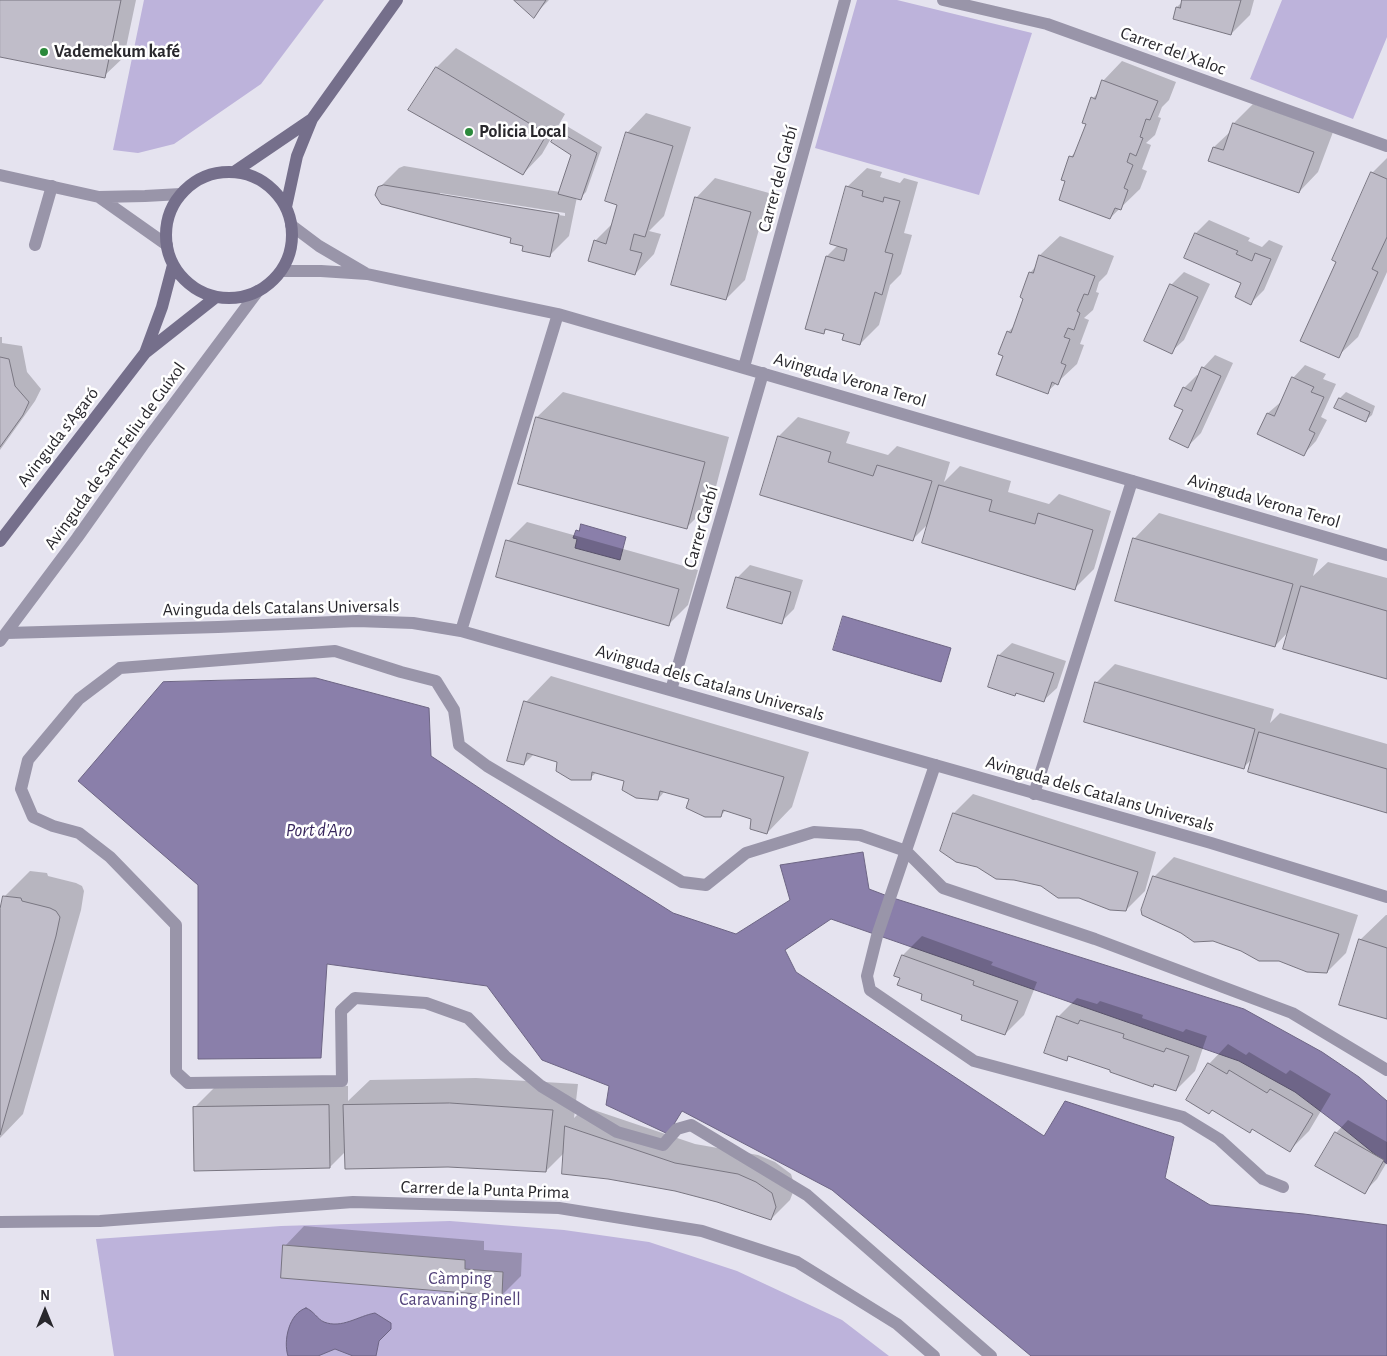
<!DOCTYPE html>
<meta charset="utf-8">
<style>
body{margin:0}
#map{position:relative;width:1387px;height:1356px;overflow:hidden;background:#e5e3ef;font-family:"Alegreya Sans",sans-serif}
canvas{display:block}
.north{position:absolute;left:20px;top:1286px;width:50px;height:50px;-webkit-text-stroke:4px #fff;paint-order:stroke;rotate:0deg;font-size:14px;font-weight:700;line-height:20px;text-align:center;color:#28272c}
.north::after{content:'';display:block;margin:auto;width:18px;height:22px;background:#28272c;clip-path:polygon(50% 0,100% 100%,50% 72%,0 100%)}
</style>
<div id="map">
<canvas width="1387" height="1356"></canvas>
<div class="north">N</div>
</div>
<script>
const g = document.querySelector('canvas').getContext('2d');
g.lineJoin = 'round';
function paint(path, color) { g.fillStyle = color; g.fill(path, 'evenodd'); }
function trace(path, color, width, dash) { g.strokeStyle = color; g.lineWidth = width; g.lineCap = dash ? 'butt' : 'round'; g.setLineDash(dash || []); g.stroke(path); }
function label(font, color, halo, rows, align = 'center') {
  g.font = font + ' "Alegreya Sans",sans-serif'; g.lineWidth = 5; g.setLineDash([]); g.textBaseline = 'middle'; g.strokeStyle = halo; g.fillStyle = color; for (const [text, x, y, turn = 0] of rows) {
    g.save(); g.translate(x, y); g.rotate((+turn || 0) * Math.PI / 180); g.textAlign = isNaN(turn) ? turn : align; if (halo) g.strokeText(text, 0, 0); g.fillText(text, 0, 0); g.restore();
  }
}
paint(new Path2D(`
 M144 0H324L261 84 174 144 138 153 113 150Z
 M857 0H897L1032 33 979 195 815 148Z
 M1282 0H1387V37L1353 119 1250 79Z
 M450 1221 564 1230 649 1242 737 1271 842 1320 889 1356H114L96 1239 281 1226Z`), '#bdb3db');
const water = new Path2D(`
 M581 524 626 537 620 560 575 548 577 539 573 538 576 530 579 531Z
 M843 616 951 648 941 682 833 650Z
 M316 678 429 708 431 756 556 839 673 913 736 934 790 900 780 865 863 852 869 889 890 897 1244 1009 1322 1052 1359 1077 1387 1101V1164L1340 1126 1295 1092 1239 1061 831 919 785 950 796 972 1044 1136 1065 1101 1174 1137 1165 1178 1210 1205 1304 1214 1387 1225V1356H1031L832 1190 682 1111 668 1134 606 1105 609 1086 542 1060 487 986 327 964 321 1058 198 1059V885L78 781 163 682Z
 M306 1308C314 1311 317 1319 324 1322 342 1329 358 1316 375 1313L391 1323V1329L379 1341 376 1356H353L335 1349 318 1356H288C283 1341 289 1313 306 1308Z`);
paint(water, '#8a7faa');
trace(water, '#6d6584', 1);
paint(new Path2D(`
 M0 0H136L124 57 104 76 0 56Z
 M516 0H549L533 16Z
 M1184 0H1254L1250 15 1231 34 1177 7Z
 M456 48 565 114 542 154 523 174 410 109 437 67Z
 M1122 61 1176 82 1169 100 1162 107 1158 117 1161 118 1155 135 1146 143 1151 145 1142 169 1147 171 1140 189 1110 218 1067 180 1071 157 1077 150 1087 123 1093 98 1099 92 1103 81Z
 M1253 104 1333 132 1318 172 1299 192 1210 160 1214 147 1231 131 1234 123Z
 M646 113 691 127 664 216 649 231 661 234 654 254 635 274 595 241 614 222 619 205 627 133Z
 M565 125 602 147 586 192 580 198 577 197 569 236 550 255 524 245 512 237 379 188 399 168 404 166 560 192 572 155 553 141ZM440 193 565 213V216L446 197 440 195Z
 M1387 158V272L1358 337 1338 356V261L1372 173Z
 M867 168 882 172 880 177 900 183 904 178 918 182 904 233 912 235 901 274 890 285 879 325 860 344 846 333 828 328 823 333 827 256 838 245 847 187Z
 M715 178 769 193 745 280 726 299 696 198Z
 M1209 220 1250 238 1248 241 1262 247 1269 240 1283 246 1264 290 1251 303 1242 283 1186 258 1196 233Z
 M1060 236 1114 256 1107 274 1099 282 1096 292 1099 293 1093 310 1084 318 1089 320 1080 344 1084 345 1077 364 1047 392 1005 355 1008 332 1015 325 1025 298 1030 273 1036 266 1040 255Z
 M1184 272 1210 284 1184 340 1171 352V285Z
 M0 337H2V343L22 346 27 372 41 389 35 401 0 450Z
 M1215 355 1233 363 1201 433 1188 446 1184 388 1197 375 1199 376 1203 368Z
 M1305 365 1326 374 1323 379 1336 384 1321 417 1327 420 1316 441 1304 454 1268 413 1282 401 1293 378Z
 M563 392 729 437 712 502 686 528 537 417Z
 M1346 392 1375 406 1372 415 1365 421 1340 398Z
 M798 417 850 432 846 443 888 455 897 446 950 462 944 482 960 466 1011 481 1008 492 1049 504 1059 494 1111 511 1094 569 1075 588 929 523 913 539 779 436Z
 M1159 513 1318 559 1313 576 1328 562 1387 578V678L1289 631 1275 646 1134 539Z
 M527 522 698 570 688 605 669 624 508 541Z
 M750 565 803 580 794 609 781 622 737 578Z
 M1012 643 1066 661 1057 688 1044 700 1018 692 1015 695 989 686 999 655Z
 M1115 664 1274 709 1270 723 1280 713 1387 744V812L1253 758 1243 768 1096 683Z
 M551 676 809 752 792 807 767 833 753 819 726 810 720 816 690 798 665 791 658 799 625 780 597 772 590 778 559 761 534 754 524 764 526 702Z
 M973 794 1156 852 1145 891 1126 910 954 813Z
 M1174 857 1358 915 1346 953 1327 972 1242 950 1143 910 1155 876Z
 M30 871 47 873 48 876 76 883 82 886 84 891 81 910 23 1114 0 1138V913L4 897Z
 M1386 915H1387V1017L1360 940Z
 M922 936 993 962 991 965 1037 982 1024 1015 1005 1034 924 993 902 977 903 955Z
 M1077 998 1097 1004 1100 1001 1143 1015 1142 1018 1183 1032 1186 1029 1207 1036 1195 1071 1176 1090 1155 1083 1153 1086 1112 1069 1070 1055 1066 1059 1058 1017Z
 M1228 1044 1246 1055 1249 1052 1286 1074 1290 1070 1331 1094 1309 1131 1290 1150 1209 1064Z
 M476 1078 578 1084 574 1118 585 1107 695 1144 758 1155 775 1162 791 1174 795 1187 790 1200 771 1219 565 1152 546 1171 346 1151 330 1167 194 1108 214 1088 348 1086V1101L370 1080Z
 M1348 1120 1387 1142V1162L1377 1179 1364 1192 1336 1133Z
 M304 1226 484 1241V1250L522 1253 521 1276 502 1295 285 1246Z`), '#0003');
const building = new Path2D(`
 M0 0H121L105 78 0 57Z
 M514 0H546L534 18Z
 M1182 0H1241L1231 35 1173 19 1176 7 1180 8Z
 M436 67 547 134 523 175 408 110Z
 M1102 80 1158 101 1150 120 1146 119 1140 137 1143 138 1136 156 1130 153 1127 162 1133 165 1124 188 1128 190 1121 210 1115 208 1110 219 1059 200 1065 181 1061 180 1069 156 1073 157 1086 124 1082 123 1091 97 1095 99Z
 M1233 123 1314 152 1299 193 1208 161 1213 147 1223 150Z
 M558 131 597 153 581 200 558 194 571 155 551 142Z
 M626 132 673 146 645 237 634 234 630 250 642 253 635 275 588 261 594 240 606 244 617 205 605 201Z
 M1371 172 1387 179V237L1372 269 1378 272 1339 358 1300 341 1336 262 1332 260Z
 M384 185 559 214 550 257 522 251 523 246 510 243 511 238 381 204 375 195 378 187Z
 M846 186 863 191 862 196 883 202 884 197 900 201 885 252 893 254 882 295 875 292 860 345 842 340 844 334 825 329 824 334 805 329 826 256 844 261 847 249 830 244Z
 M695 197 751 212 726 300 671 285Z
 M1195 233 1238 251 1236 254 1252 261 1255 253 1271 259 1251 305 1235 297 1241 283 1184 258Z
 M1039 255 1095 276 1088 295 1084 294 1077 311 1080 313 1074 330 1068 328 1064 337 1070 339 1061 363 1066 365 1058 385 1052 382 1048 394 996 375 1003 356 998 354 1007 331 1011 333 1023 299 1020 297 1029 272 1033 273Z
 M1170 284 1198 297 1172 354 1144 341Z
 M0 357 9 359 15 386 29 402 23 415 0 447Z
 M1202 367 1221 376 1188 448 1169 439 1183 410 1174 406 1183 387 1191 391Z
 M1292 377 1314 387 1311 392 1324 397 1309 430 1315 433 1304 456 1257 434 1267 413 1274 416Z
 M1339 398 1370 412 1366 422 1334 408Z
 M536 417 705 462 687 529 518 484Z
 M778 436 831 452 828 462 873 476 877 465 932 481 913 541 760 495Z
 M939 485 992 500 989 511 1035 524 1038 513 1093 530 1075 590 922 543Z
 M1133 538 1293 584 1275 647 1115 601Z
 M506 540 679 589 669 626 496 577Z
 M736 577 791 592 782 624 727 608Z
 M1301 586 1387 611V679L1283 649Z
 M998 655 1054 673 1044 702 1016 693 1015 696 988 687Z
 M1095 682 1255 729 1244 769 1084 722Z
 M524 701 784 777 767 834 750 829 751 819 723 810 721 817H705L686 808 689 799 660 791 658 800 636 798 622 790 624 781 592 772 591 780H571L556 771 557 762 527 753 524 765 507 761Z
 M1259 732 1387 769V813L1248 772Z
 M953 813 1138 872 1126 911 1110 910 1079 898H1058L1041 886 1014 880 996 879 977 867 956 862 940 851Z
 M1153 876 1339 934 1327 973 1307 972 1279 961H1259L1241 951 1213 941 1194 942 1181 933 1142 915 1141 910Z
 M3 896 21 898 22 901 50 908 56 911 60 917 56 936 0 1135V909Z
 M1359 939 1387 948V1019L1339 1005Z
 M902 955 974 981 973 985 1018 1001 1005 1035 961 1020 962 1015 921 1000 922 994 897 985 900 978 894 976Z
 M1057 1016 1078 1024 1080 1020 1124 1034 1123 1038 1164 1052 1166 1048 1189 1056 1176 1091 1154 1084 1153 1087 1110 1072V1070L1068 1056 1067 1061 1044 1053Z
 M1208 1063 1227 1074 1229 1070 1267 1093 1270 1089 1313 1114 1290 1152 1252 1129 1250 1133 1212 1110 1209 1114 1186 1100Z
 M450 1103 553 1110 546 1172 448 1167 345 1169 343 1105Z
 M329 1105 330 1168 194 1171 193 1107Z
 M565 1126 675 1163 738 1174 756 1182 772 1193 776 1207 771 1220 717 1202 675 1191 608 1179 562 1174Z
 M1335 1132 1384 1160 1365 1194 1315 1166Z
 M283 1245 465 1260V1269L503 1272 502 1296 281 1278Z`);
paint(building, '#c0bdc9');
trace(building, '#797681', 1);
trace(new Path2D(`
 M35 245 52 186
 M935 765 877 936 867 976 870 990 974 1061 1183 1117 1219 1139 1263 1179 1283 1187
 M991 1356 807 1195 691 1125 677 1129 663 1145 617 1132 541 1086 505 1056 468 1018 426 1003 355 998 341 1011 342 1081 188 1083 176 1072V925L110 857 79 833 53 826 33 817 21 789 28 760 79 699 120 668 335 651 401 672 436 681 454 710 459 745 487 766 682 882 706 885 746 853 814 832 860 835 906 851 943 888 1095 939 1292 1013 1387 1070`), '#9995a9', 12);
trace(new Path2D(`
 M1034 794 1132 481`), '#9995a9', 12);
trace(new Path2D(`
 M943 0 1047 24 1387 146
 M0 175 99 197 145 196 181 194
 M99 197 167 245
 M291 225 319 246 365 273
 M282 271H321L367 274 558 314 1387 555
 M744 367 845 0
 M461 631 558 314
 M7 633 218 627 357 621 413 623 461 631 1211 843 1387 897
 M0 641 77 538 143 445 258 291
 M671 690 763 373
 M0 1222 100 1221 353 1202 559 1208 702 1231 797 1262 897 1324 934 1356`), '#9995a9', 12);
trace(new Path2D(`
 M166 235a63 63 0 1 1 126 0a63 63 0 1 1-126 0Z
 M234 172 312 119
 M286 207 297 156 312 119 397 0
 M145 353 162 307 173 265
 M0 541 145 353 216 297`), '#756f8b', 12);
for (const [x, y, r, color] of [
 [44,52,5,"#2b893b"],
 [469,132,5,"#2b893b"]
]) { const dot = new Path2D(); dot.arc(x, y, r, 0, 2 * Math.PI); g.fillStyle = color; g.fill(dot); trace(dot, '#fff', 2); }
label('18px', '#28272c', '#fff', [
 ["Carrer del Xaloc",1173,51,20],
 ["Carrer del Garbí",778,179,-75],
 ["Avinguda Verona Terol",850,380,16],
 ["Avinguda s'Agaró",58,437,-52],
 ["Avinguda de Sant Feliu de Guíxol",115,456,-54],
 ["Avinguda Verona Terol",1264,501,16],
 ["Carrer Garbí",701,527,-74],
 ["Avinguda dels Catalans Universals",281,608,-1],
 ["Avinguda dels Catalans Universals",710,683,16],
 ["Avinguda dels Catalans Universals",1100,794,16],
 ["Carrer de la Punta Prima",485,1190,2]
]);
label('bold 18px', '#28272c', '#fff', [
 ["Vademekum kafé",54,52],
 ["Policia Local",479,132]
], 'left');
label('18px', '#514079', '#fff', [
 ["Càmping",460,1279],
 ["Caravaning Pinell",460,1300]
]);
label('italic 19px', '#38265d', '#fff', [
 ["Port d'Aro",319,830]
]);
</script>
